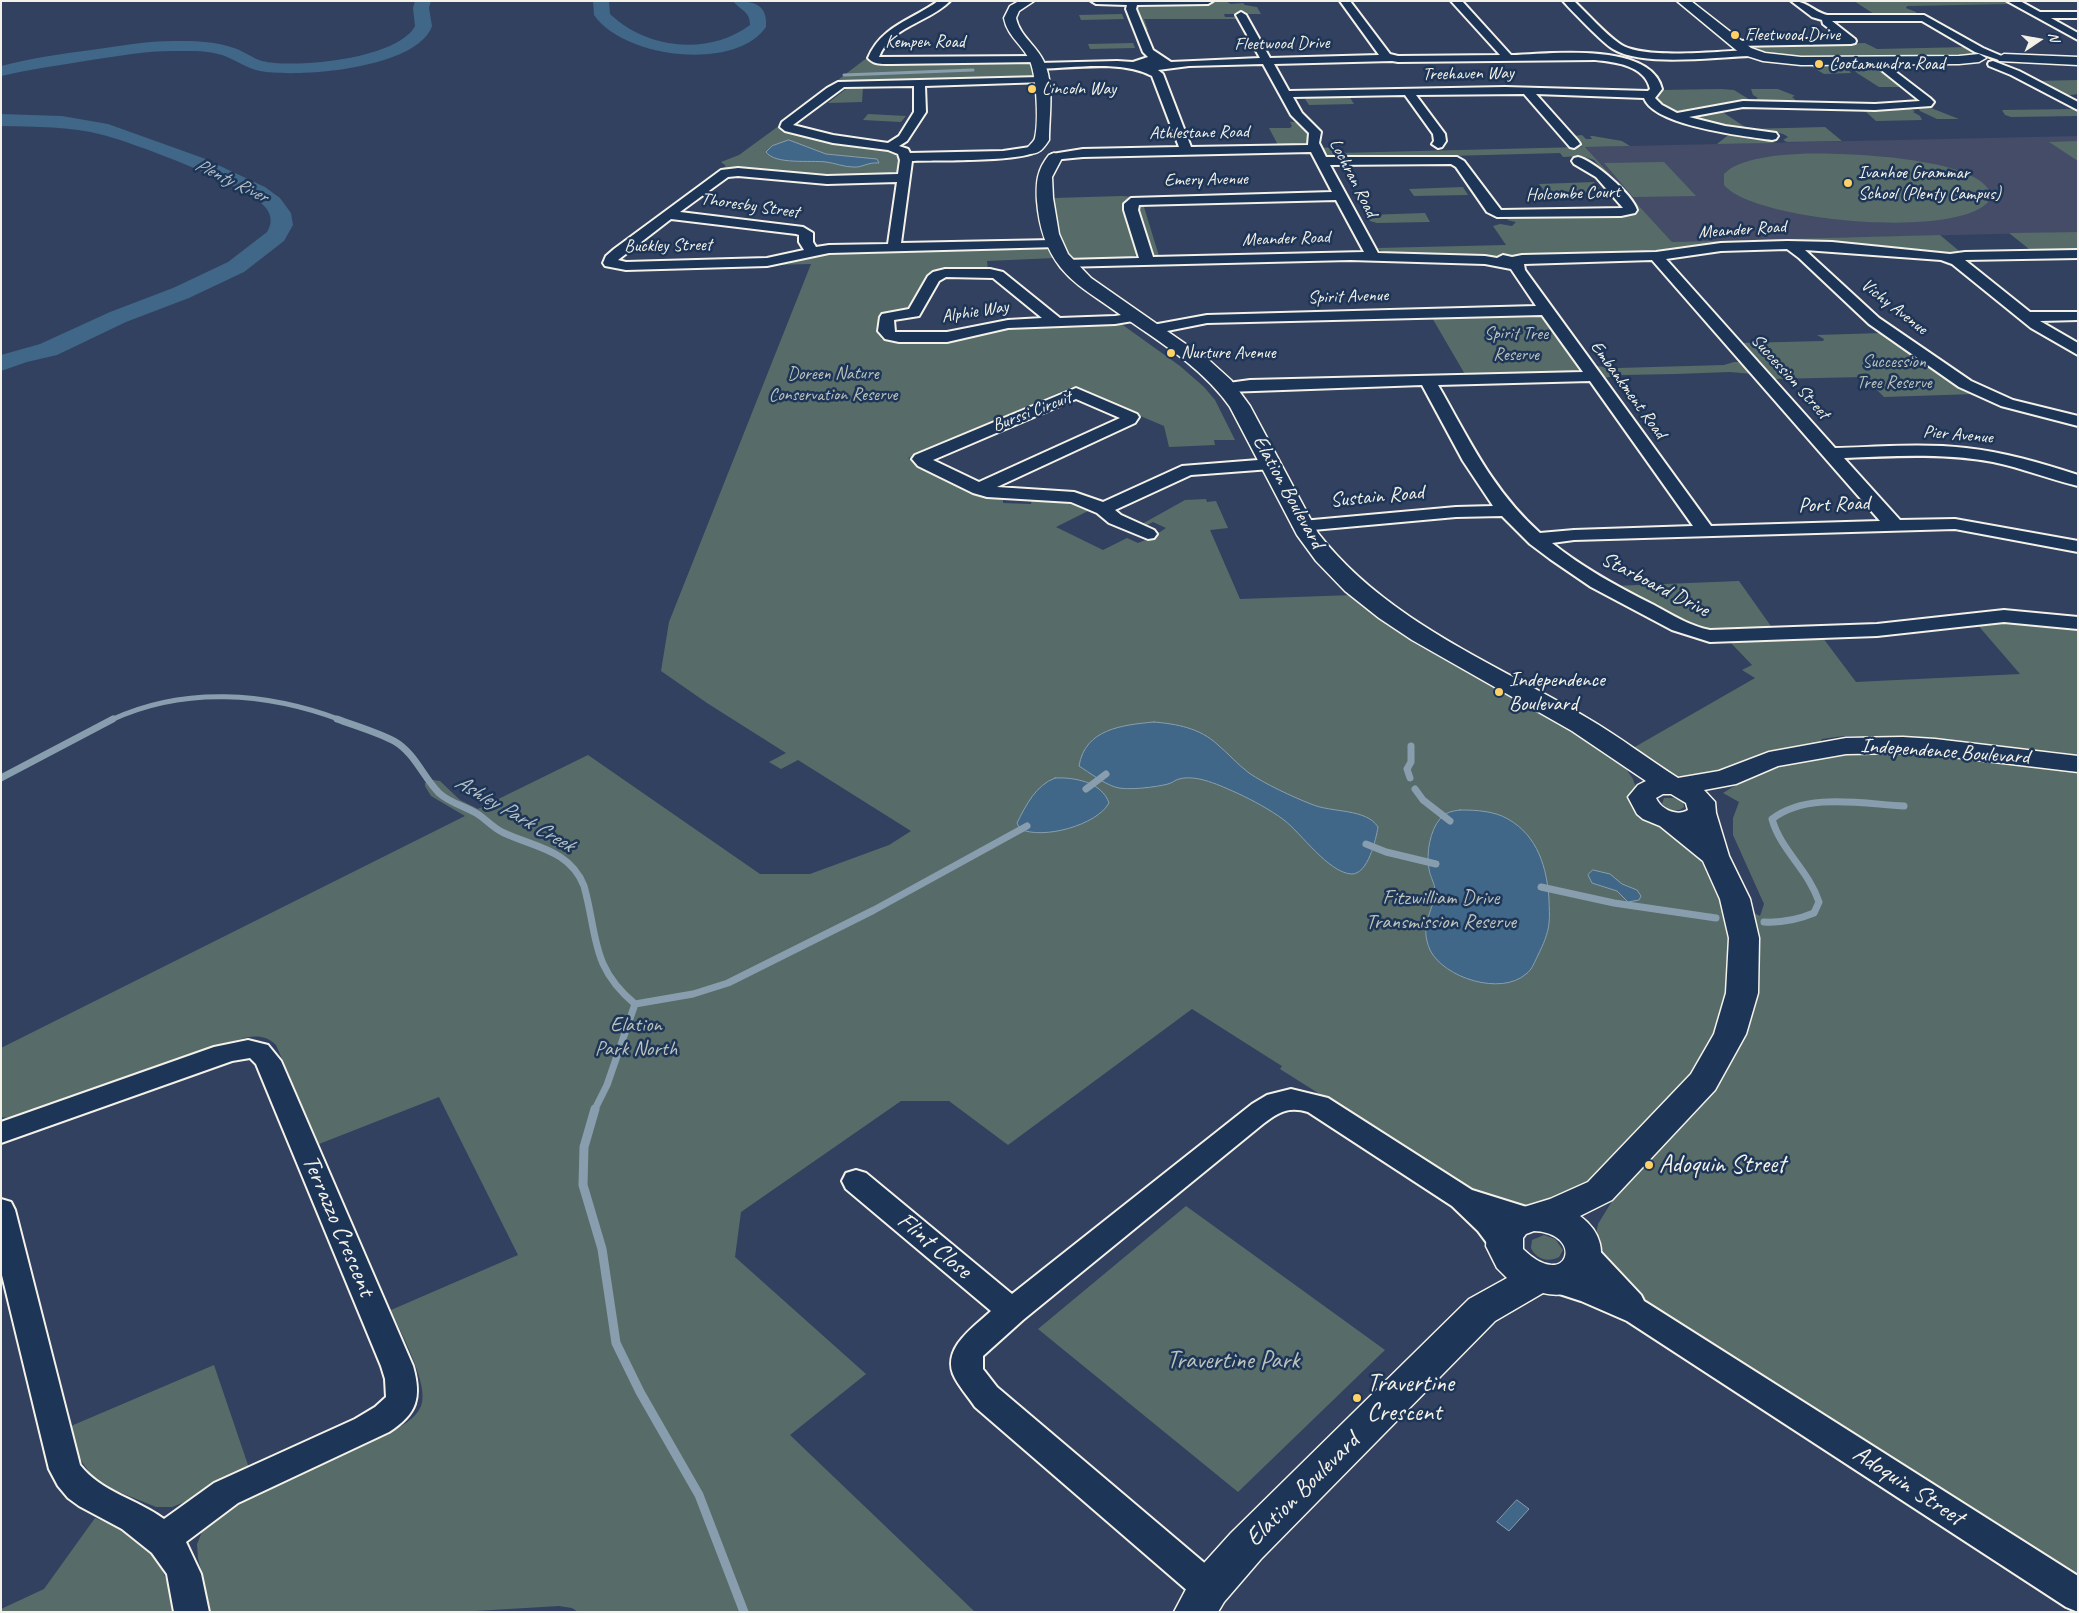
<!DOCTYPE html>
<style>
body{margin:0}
#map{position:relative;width:2079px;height:1613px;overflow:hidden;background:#32415f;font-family:Caveat,sans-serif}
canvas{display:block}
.frame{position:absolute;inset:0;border:2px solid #f4f1e8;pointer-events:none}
.north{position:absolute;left:2014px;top:15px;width:50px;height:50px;-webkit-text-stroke:4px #1d3557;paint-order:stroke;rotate:78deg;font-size:14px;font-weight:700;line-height:20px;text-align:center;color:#f4f1e8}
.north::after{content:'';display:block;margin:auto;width:18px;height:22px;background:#f4f1e8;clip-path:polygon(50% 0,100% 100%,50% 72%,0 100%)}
</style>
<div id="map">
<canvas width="2079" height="1613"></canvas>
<div class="frame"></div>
<div class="north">N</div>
</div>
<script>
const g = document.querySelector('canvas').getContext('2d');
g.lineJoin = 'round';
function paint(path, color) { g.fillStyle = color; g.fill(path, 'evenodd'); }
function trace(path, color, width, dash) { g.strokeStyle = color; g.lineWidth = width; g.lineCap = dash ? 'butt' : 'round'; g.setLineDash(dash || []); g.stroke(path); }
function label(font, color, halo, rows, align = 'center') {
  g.font = font + ' Caveat,sans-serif'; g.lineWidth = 5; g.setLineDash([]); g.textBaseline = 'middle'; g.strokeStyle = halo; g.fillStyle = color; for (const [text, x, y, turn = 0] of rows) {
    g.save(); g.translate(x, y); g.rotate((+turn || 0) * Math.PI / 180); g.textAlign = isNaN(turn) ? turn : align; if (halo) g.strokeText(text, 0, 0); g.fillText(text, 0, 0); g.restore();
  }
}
paint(new Path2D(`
 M2078 136V232L1672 242 1585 147Z`), '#444c68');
paint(new Path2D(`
 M1225 1 1231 4 1243 3 1245 5 1257 7 1261 14H1224L1225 17H1235L1237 19H1144L1148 30H1144L1136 9 1137 6 1143 4Z
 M1854 1H2007L2012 4 1907 6 1906 8 1916 12V15L1877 16Z
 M1122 14 1124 19 1081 20 1079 15Z
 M1133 43 1135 48 1090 49 1088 44Z
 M1865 43 1877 49 1970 47 1978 54 1974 57 1773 58 1748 47Z
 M868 57 870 60 1031 62 1035 76 1032 78 838 84 830 86Z
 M1844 64 1851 73 1824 74 1809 65Z
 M1851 64H1874L1903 87H1879L1857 73 1855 71 1858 70Z
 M2078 80V94L2063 96 2035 81Z
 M853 87H863L862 102 828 103 846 89Z
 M1721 89 1734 90 1752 101 1679 112 1668 110 1656 101V98L1661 90Z
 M1751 89H1778L1793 95 1795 96 1792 97 1799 103 1758 101 1756 99 1758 98 1753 95Z
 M1358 95 1360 96H1349L1354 104 1309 105 1305 99 1309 97 1306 96Z
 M1908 108 1915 111 1913 112 1920 116 1922 120 1876 121 1866 112 1860 110Z
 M1918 108H1931L1959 119H1937L1920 111Z
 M1718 109 1748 129 1825 127 1842 141 1787 142 1783 140 1788 137C1779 130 1767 132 1757 132 1738 131 1707 128 1691 117Z
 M2074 109 2078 111V116L2011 117 2005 115 2002 110Z
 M868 114 906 116 901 122 863 120Z
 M1290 122C1305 122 1311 130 1307 143L1298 146 1279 147 1269 128H1290L1292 126Z
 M780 125 779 127 783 129 881 147 896 152 901 157 898 173 848 178 723 170 717 172 726 166 721 162 739 155Z
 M1732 132 1759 137 1775 143 1717 144Z
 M1582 135 1586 139H1592L1590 136H1593L1622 141 1630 146 1585 147 1672 242 1940 235 1964 255 1831 244 1660 253 1523 257 1480 258 1385 254 1377 248 1506 245 1493 226 1500 224 1512 226 1516 222 1507 220 1512 217 1626 214 1637 211 1594 160 1582 156 1563 157 1560 153 1337 159 1326 156 1321 148 1335 147 1338 153 1582 147 1573 136Z
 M2078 141V161L2049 142Z
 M1799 154C1830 152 1991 156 1991 198 1968 241 1754 222 1724 185V174C1739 158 1778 155 1799 154Z
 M1664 162 1696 196 1633 197 1604 163Z
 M1594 182 1602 192 1546 193 1539 184Z
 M1463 187 1468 195 1414 196 1409 189Z
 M1122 196 1133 197 1132 199 1124 203 1137 255 1127 259 1080 260 1071 258 1061 248 1054 198Z
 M1149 204 1144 207 1159 256 1152 255 1151 252 1138 210 1139 205Z
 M1425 213 1430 222 1377 223 1370 221 1366 215Z
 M2078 232V252L2034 253 2009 233Z
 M1042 247 1050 251 1055 258 987 261 988 271 933 272 908 312 883 313 881 339H956L1004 327 1120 323 1180 366 1204 387 1215 400 1235 440H1214L1215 445 1169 447 1164 426 1072 387 908 458 988 497 1003 498V503L1031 504 1032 499 1068 500 1090 510 1056 527 1103 550 1127 538 1138 543 1158 535 1157 534 1166 528 1153 522 1145 526 1142 524 1185 500 1206 499 1207 502 1216 501 1228 528 1210 530 1240 599 1353 595 1366 607 1369 611 1414 643 1473 676 1485 678 1489 685 1571 731 1612 760 1624 766 1633 779 1636 788 1670 827 1710 868 1730 930 1731 976 1715 1034 1689 1078 1585 1187 1529 1209 1482 1194 1462 1184 1280 1069 1282 1066 1277 1063 1192 1009 1008 1145 949 1101H901L741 1212 735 1257 866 1374 790 1435 975 1612H578L572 1608 559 1606 459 1612H211L198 1558 197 1544 204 1527 228 1506 388 1433C400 1427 415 1420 421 1406 430 1385 400 1332 391 1310L518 1255 439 1097 319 1144 276 1045C264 1033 249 1036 235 1041L25 1116 8 1118 1 1117V1048L465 816 431 796 425 786V783L433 780 440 781 460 800 478 809 588 755 760 874H810L889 845 911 831 798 760 781 769 769 762 786 753 707 703 661 671 669 622 811 264 771 265 823 252Z
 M1537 314 1544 317 1579 365V369L1577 371 1466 376 1431 316Z
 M1883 333 1975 394 1884 397 1864 377 1773 379 1740 343 1823 341 1824 339 1817 335Z
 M1734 362H1742L1753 374 1730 372 1676 374 1623 375 1603 378 1594 366 1618 368 1724 365Z
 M1739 581 1773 629 1713 631 1695 627 1614 586Z
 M2001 622 2078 627V755L2050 751 2043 753 1866 738C1852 734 1836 737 1822 739L1820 742C1801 745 1781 748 1763 754 1734 763 1704 783 1673 777L1633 748 1755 678 1742 670 1752 665 1730 642 1823 638 1856 682 2020 674 1976 623Z
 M1868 753 1939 754 2078 772V1580L1636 1296 1605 1267 1595 1241 1598 1224 1614 1198 1702 1105 1723 1078 1738 1050 1744 1037 1750 911 1760 916 1764 904 1733 835V818L1739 802 1723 793C1769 764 1815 756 1868 753Z
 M1664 798H1674L1683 802 1684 807C1678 813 1668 811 1662 804Z
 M1186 1206 1385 1350 1238 1492 1038 1329Z
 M1544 1235 1555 1239 1563 1250 1559 1257C1548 1263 1536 1259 1531 1248L1532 1240Z
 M214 1365 249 1468 213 1485 187 1501 172 1507H156L102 1485 94 1479 80 1459 71 1426Z
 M95 1518C142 1537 167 1558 174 1612H1V1609L44 1589Z`), '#576c68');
const water = new Path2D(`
 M789 140 826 154 877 159 879 163C867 162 862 168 853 167 844 167 835 163 826 162 811 160 775 165 766 152L772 146Z
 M1154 722C1177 724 1200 728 1218 745 1229 754 1237 764 1249 773 1265 784 1293 797 1311 804 1331 813 1366 808 1378 827 1376 839 1368 875 1351 874 1328 872 1302 834 1284 820 1269 809 1254 801 1237 793 1221 786 1197 774 1179 779 1175 780 1172 783 1168 784 1157 787 1126 791 1115 787 1103 783 1090 773 1079 766 1085 729 1122 725 1154 722Z
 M1055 778C1074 777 1102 782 1109 803 1097 825 1043 840 1020 829L1017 823C1026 805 1036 785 1055 778Z
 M1460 810C1477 810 1494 811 1508 819 1538 836 1547 868 1549 900 1549 907 1550 916 1549 923 1548 934 1543 945 1538 955 1535 961 1532 970 1526 974 1501 996 1444 978 1430 950 1419 924 1433 914 1435 891 1435 883 1430 877 1429 869 1426 854 1430 830 1440 819 1445 812 1453 811 1460 810Z
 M1593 870 1610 874 1622 884 1637 890 1641 896 1639 900 1628 902 1617 891 1592 883 1588 875Z
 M1517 1500 1529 1509 1509 1531 1497 1522Z`);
paint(water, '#406688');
trace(water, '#889eae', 1);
trace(new Path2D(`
 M844 75 973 70`), '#889eae', 3);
trace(new Path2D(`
 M111 720C184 686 266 692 341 720`), '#889eae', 5);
trace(new Path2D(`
 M337 719C356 726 377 732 394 741 415 753 423 777 439 793 450 803 464 806 476 813 486 819 493 828 504 833 534 847 570 850 584 886 598 936 590 966 635 1004
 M1 778 113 719
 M1410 778 1407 769 1411 762V746
 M1086 789 1106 774
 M1415 789 1423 800 1450 821
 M1366 844 1386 852 1436 864
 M1541 887 1614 903 1716 918
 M1764 922C1782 923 1797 920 1814 913L1819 902C1808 869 1781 851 1772 819 1807 792 1863 804 1904 806
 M635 1004 693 994 728 983 874 910 1027 826
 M594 1111 607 1085 635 1004`), '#889eae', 7);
trace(new Path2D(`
 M595 1109 584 1147 583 1185 602 1249 616 1343 640 1392 699 1495 744 1612`), '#889eae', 9);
paint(new Path2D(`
 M415 1H431L429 8 432 26C417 69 298 78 260 71 246 68 236 60 222 55 207 50 189 51 173 51 146 51 118 56 91 60 61 65 31 69 1 76V66C31 58 61 54 91 50 119 46 146 41 174 41 194 41 215 41 234 48 244 51 252 58 262 61 294 69 398 59 415 26L413 8Z
 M593 1H609L610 14C647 49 708 56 750 25 750 11 741 11 733 1 752 1 768 3 766 27 735 72 623 58 594 15Z
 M1 114 62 116 108 124 203 158 265 187 280 198 291 213 293 225 284 241 244 272 189 298 126 322 57 355 27 362 1 371V355L40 344 110 312 173 288 228 262 267 232C272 224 272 216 266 208 251 187 132 142 103 135 70 126 35 127 1 126Z`), '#406688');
const minor = new Path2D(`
 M938 1H950C928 23 891 26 879 57L1036 56 1041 59 1036 62 891 64C882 64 874 65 868 58 881 26 912 20 938 1Z
 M1091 1H1213L1208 4 1137 5 1136 9 1153 50 1171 62 1260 58 1236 15 1241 12 1246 15 1270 58 1379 55 1340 1H1350L1390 54 1398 56 1500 55 1451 1H1462L1511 55C1548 54 1651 41 1662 89L1655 98 1662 105 1677 113 1743 101 1875 104 1920 101 1870 61 1871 59H1879L1930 98 1934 102 1931 106 1875 110 1743 107 1689 117 1725 126 1776 133 1778 136 1776 139 1772 140C1744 136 1654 126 1644 98L1536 94 1578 141 1580 144 1574 148 1570 147 1524 94 1416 95 1445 134 1446 141 1442 147 1438 148 1432 144 1434 141 1433 134 1405 95 1293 97 1302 113 1321 132 1319 143 1326 157H1457L1464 161 1501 210 1623 208 1596 177 1574 164 1572 161 1574 158 1578 157C1594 161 1632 194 1637 210L1635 213 1621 216 1497 217 1487 212 1456 167 1451 164 1330 165 1378 253 1485 256 1497 258 1503 255 1512 257 1522 255 1656 252 1721 243 1787 241 1832 242 1950 254 1965 252 2078 250V258L1965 260 2030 312H2078V320L2040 321 2078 343V355L2031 328 1952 264 1941 260 1805 250 1879 318 1971 381 2013 400 2078 416V426L2001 406 1959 387 1869 324 1799 258 1787 249 1721 251 1666 259 1835 448C1878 447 1922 443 1966 448 2004 452 2041 463 2078 475V486C2049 479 2022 468 1993 462 1943 453 1894 456 1844 458L1900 520 1955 519 2078 541V552L1955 529 1574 540 1552 543C1583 568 1618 587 1654 605 1672 615 1690 626 1710 630L1877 624 2004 610 2078 617V629L2004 622 1877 636 1710 642 1672 630 1591 587 1550 559 1530 544 1502 516 1456 517 1302 531 1296 530 1293 526 1296 522 1302 521 1456 507 1493 506 1463 461 1422 385 1227 392 1221 390 1219 387 1221 384 1250 380 1583 372 1542 315 1207 323 1152 334 1147 332 1144 329 1147 326 1207 315 1536 306 1511 269 1485 264 1350 260 1061 267 1059 264 1066 260 1139 258 1124 210V204L1131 198 1332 192 1311 152 1083 157 1052 160 1050 157 1052 154 1083 149 1179 147 1152 76C1121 60 1073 68 1039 69L1034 66 1039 63 1117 61 1133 62 1148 57 1143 52 1126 9 1127 5 1096 4ZM1595 60C1614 62 1645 65 1650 89L1648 91 1505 87 1289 91 1274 64 1392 61 1398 62ZM1263 64 1291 115 1309 133 1308 145 1191 147 1163 74 1158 70 1189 66ZM1336 200 1364 252 1153 257 1138 210 1139 205ZM1652 260 1880 521 1711 526 1525 270 1524 264ZM1590 381 1693 526 1574 530 1540 533C1492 490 1469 439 1438 385Z
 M1563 1H1574C1589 15 1603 32 1620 44 1642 60 1721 51 1750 50L1755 53 1750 56C1715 57 1642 67 1613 49 1603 43 1572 11 1563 1Z
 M1791 1C1808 1 1812 11 1827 15H1924L1983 48 2004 57 1999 60 1975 52 1922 21H1832L1855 39 1856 41 1855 43 1851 44 1733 46 1732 44 1737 41 1841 38 1823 24 1822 20 1812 17Z
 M2007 1H2020L2040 12H2078V18H2051L2078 33V40Z
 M1993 61 2019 71 2078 102V110L2011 75 1989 66 1988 64 1989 62Z
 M1041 77 1045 78 1047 80 1045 82 925 86 926 112 907 141 899 146 908 149 910 153 1003 151 1030 147 1036 151C1026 162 932 160 912 161L901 243 1053 240 1058 241 1060 244 1058 247 829 253 767 266 626 270 605 266 603 263 606 256 614 249 721 170 738 168 827 176 898 174 900 160 898 154 888 150 833 143 785 131 780 127 782 122 827 88 838 82ZM914 86V112L899 136 888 143 833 135 793 125 844 87ZM738 176 827 184 897 182 888 244 829 245 816 247 813 242V233L803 227 680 212 728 177ZM671 219 796 234 799 235V242L804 250 767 258 626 262 618 260Z
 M945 269H990L1003 272 1060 318 1115 316 1134 313 1139 314 1141 317 1139 320 1115 324 1008 328 947 342H899L885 339 878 331 880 317 882 314 909 309 928 276 933 272ZM946 277 993 278 1042 318 1008 320 947 332H895L894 320 919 316 939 281Z
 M1076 388 1137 414 1139 417 1135 423 997 487 1074 492 1103 502 1182 466 1271 459 1277 460 1280 464 1277 468 1271 469 1191 475 1115 510 1121 515 1154 530 1157 534 1154 538 1148 539 1109 523 1097 513 1071 502 987 497 973 493 918 466 912 459 915 455ZM1076 399 1120 418 979 482 933 460Z
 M248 1040 268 1045 281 1061 413 1366C422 1398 417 1414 389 1432L238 1503 186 1542 201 1574 209 1612H174L167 1574 152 1553 122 1529 79 1506 68 1498 58 1486 49 1469 1 1271V1199L11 1202 15 1210 80 1465C101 1492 137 1499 164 1519L214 1483 355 1419 375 1407 386 1397 385 1379 381 1366 256 1064 250 1058 232 1061 1 1143V1122L214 1047Z
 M1291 1089 1328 1098 1472 1190 1536 1210 1540 1218 1536 1226 1526 1229 1504 1222 1518 1243 1513 1251 1503 1255 1493 1251 1478 1231 1452 1206 1308 1112C1289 1106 1278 1112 1263 1124L1023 1320 983 1356V1369L997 1387 1221 1577 1226 1588 1221 1599 1209 1604 1197 1599 975 1407C968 1396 958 1386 953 1374 943 1347 974 1327 991 1311L846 1189 842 1181 846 1173 856 1170 866 1173 1012 1294 1252 1104 1267 1095Z
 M1585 1242 1595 1246 1641 1295 1644 1301 2078 1576V1612L2066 1607 1627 1321 1581 1301 1541 1288 1537 1280 1541 1272 1552 1268 1589 1279 1575 1262 1570 1254 1575 1246Z`);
const tertiary = new Path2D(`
 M1019 1H1034L1019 11 1016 18C1020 36 1035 44 1043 60 1055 83 1049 115 1049 140 1044 148 1038 156 1028 153L1026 150C1028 146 1034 142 1035 138 1039 122 1037 71 1028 57 1020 43 1007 35 1004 18L1010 6Z
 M1677 1H1691L1751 48 1765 53 1801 57 1959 56 1979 54 1986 58 1979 62 1959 64 1801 65 1763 61 1741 54Z
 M2004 54 2078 57V65L1999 61 1997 58Z
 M1054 153 1059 155 1062 158 1052 177 1053 198 1059 234 1068 254 1091 278 1210 361 1231 380 1250 406 1318 533C1387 622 1495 663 1589 719 1620 737 1648 759 1678 778L1719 771 1769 752 1846 738 1903 737 1935 739 2078 756V772L1935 755 1903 753 1846 754 1778 766 1736 784 1704 790 1715 802 1716 813 1729 856 1750 899 1759 938 1758 993 1746 1034 1715 1090 1612 1200 1580 1216C1624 1248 1593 1305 1543 1293L1495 1321 1261 1559 1224 1602 1218 1612H1174L1194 1574 1231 1533 1469 1299 1507 1278 1497 1268 1486 1246 1487 1234 1492 1224 1501 1214 1550 1199 1588 1182 1691 1074 1714 1034 1726 993 1729 938 1720 899 1703 861 1660 826 1643 819 1637 814 1628 797 1638 785 1646 781 1572 731 1412 640 1379 618 1345 591 1316 561 1297 535 1230 407C1200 364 1150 336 1108 306 1091 294 1074 284 1061 268 1045 248 1039 226 1037 201 1036 182 1037 170 1049 155ZM1663 794H1671L1686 803 1688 810C1676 817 1661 809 1656 798ZM1534 1231C1586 1233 1568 1293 1523 1249V1238L1526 1234Z`);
trace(minor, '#f4f1e8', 4);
trace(tertiary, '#f4f1e8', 3);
paint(minor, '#1d3557');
paint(tertiary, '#1d3557');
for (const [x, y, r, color] of [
 [1735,35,5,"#ffd166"],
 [1819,64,5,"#ffd166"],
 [1032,89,5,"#ffd166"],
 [1848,183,5,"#ffd166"],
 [1171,353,5,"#ffd166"],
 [1499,692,5,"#ffd166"],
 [1649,1165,5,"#ffd166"],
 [1357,1398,5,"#ffd166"]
]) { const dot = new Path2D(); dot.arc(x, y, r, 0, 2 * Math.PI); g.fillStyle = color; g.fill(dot); trace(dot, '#1d3557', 2); }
label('18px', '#f4f1e8', '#1d3557', [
 ["Fleetwood Drive",1745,35],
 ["Cootamundra Road",1829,64],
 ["Lincoln Way",1042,89],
 ["Ivanhoe Grammar",1858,173],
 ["School (Plenty Campus)",1858,194],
 ["Nurture Avenue",1181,353]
], 'left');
label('18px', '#f4f1e8', '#1d3557', [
 ["Kempen Road",925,42],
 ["Fleetwood Drive",1282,44,-1],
 ["Treehaven Way",1468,74,-1],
 ["Athlestane Road",1199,133,-1],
 ["Lochran Road",1353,178,63],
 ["Emery Avenue",1206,180,-1],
 ["Holcombe Court",1573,194,-2],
 ["Thoresby Street",750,206,8],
 ["Meander Road",1742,230,-4],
 ["Meander Road",1286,239,-2],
 ["Buckley Street",668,246,-1],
 ["Spirit Avenue",1348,297,-2],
 ["Vichy Avenue",1894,307,38],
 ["Alphie Way",975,312,-9],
 ["Succession Street",1790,377,48],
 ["Embankment Road",1628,390,54],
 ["Burssi Circuit",1032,412,-21],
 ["Pier Avenue",1958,435,5]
]);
label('18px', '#bdc2bb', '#1d3557', [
 ["Spirit Tree",1516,334],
 ["Reserve",1516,355],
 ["Succession",1894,362],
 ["Tree Reserve",1894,383],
 ["Doreen Nature",833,374],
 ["Conservation Reserve",833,395]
]);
label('italic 19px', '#b5c0c6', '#1d3557', [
 ["Plenty River",231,181,26]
]);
label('21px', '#f4f1e8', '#1d3557', [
 ["Elation Boulevard",1288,492,61],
 ["Sustain Road",1377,497,-5],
 ["Port Road",1834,505,-2],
 ["Starboard Drive",1655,585,27],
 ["Independence Boulevard",1945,752,4]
]);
label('21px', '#f4f1e8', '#1d3557', [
 ["Independence",1509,680],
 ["Boulevard",1509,704]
], 'left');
label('21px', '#bdc2bb', '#1d3557', [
 ["Fitzwilliam Drive",1441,898],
 ["Transmission Reserve",1441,922],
 ["Elation",636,1025],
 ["Park North",636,1049]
]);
label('italic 22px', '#b5c0c6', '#1d3557', [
 ["Ashley Park Creek",514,814,30]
]);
label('25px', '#f4f1e8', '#1d3557', [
 ["Adoquin Street",1659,1165],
 ["Travertine",1367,1384],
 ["Crescent",1367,1413]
], 'left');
label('25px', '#f4f1e8', '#1d3557', [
 ["Terrazzo Crescent",338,1226,67],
 ["Flint Close",934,1246,40],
 ["Adoquin Street",1908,1486,33],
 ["Elation Boulevard",1303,1490,-45]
]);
label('25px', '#bdc2bb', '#1d3557', [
 ["Travertine Park",1233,1361]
]);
</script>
